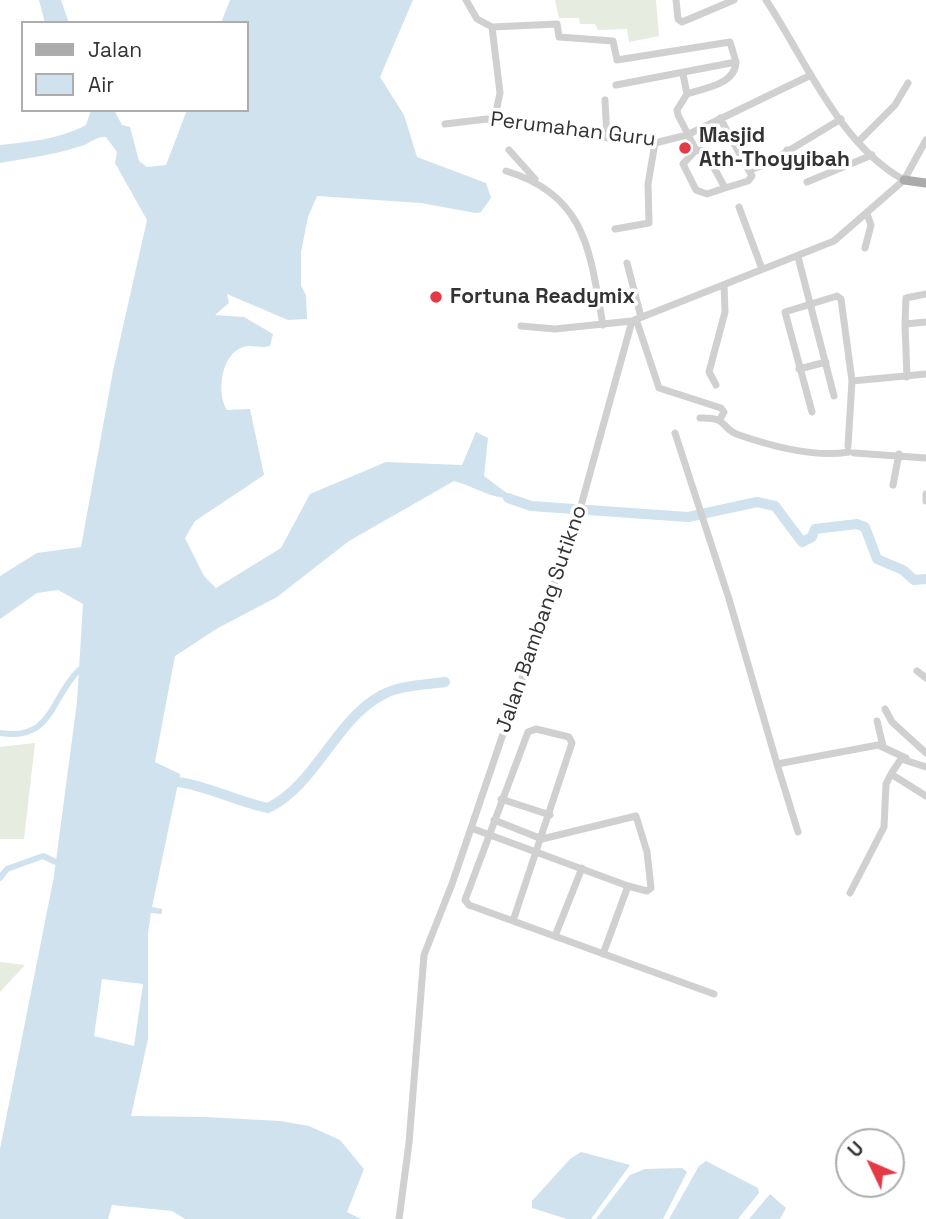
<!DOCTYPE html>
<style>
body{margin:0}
#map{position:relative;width:926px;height:1219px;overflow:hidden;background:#fff;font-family:"Space Grotesk",sans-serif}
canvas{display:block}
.legend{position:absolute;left:21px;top:21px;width:228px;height:91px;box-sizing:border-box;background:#fff;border:2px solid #adadad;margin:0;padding:9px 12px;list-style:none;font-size:21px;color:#333}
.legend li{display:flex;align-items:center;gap:14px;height:35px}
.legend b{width:35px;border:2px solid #adadad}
.north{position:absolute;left:835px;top:1128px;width:70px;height:70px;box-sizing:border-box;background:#fff;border:2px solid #adadad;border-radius:50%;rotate:314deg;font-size:19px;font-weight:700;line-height:28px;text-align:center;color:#333}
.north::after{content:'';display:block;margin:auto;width:24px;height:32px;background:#e63946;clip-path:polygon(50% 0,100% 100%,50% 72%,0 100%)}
</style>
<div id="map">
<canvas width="926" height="1219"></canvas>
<ul class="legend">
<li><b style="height:9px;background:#ababab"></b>Jalan</li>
<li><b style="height:19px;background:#cfe2ee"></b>Air</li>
</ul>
<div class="north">U</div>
</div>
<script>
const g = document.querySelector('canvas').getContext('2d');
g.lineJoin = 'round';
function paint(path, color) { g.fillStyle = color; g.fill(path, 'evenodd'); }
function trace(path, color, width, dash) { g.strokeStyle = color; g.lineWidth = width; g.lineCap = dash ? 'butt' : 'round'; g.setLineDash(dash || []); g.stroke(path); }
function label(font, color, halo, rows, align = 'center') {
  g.font = font + ' "Space Grotesk",sans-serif'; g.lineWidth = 7; g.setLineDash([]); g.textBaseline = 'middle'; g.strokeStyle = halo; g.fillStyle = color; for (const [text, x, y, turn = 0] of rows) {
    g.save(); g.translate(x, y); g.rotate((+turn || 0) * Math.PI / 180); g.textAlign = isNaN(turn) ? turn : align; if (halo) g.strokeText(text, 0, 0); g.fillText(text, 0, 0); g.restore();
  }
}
paint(new Path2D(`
 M555 0H656L659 36 629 42 627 29 598 30 595 24H580L579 18H559Z
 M35 743 24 839H0V747Z
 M0 962 25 965 0 992Z`), '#e6ecdf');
paint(new Path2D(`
 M39 0H61L69 23H45Z
 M230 0H413L380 77 404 115 417 157 486 183 491 198 481 212 476 213 421 203 317 196 308 217 301 252V286L306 295 307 319 288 320 227 294 229 303 215 315 244 317 273 334 270 346C261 349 252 344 243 347 221 354 216 393 227 410L250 409 264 475 195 521 185 538 204 576 216 588 281 548 310 494 386 462 462 465 476 432 488 438 484 476 508 494V498C490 498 471 485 454 481L349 541 277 597 218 628 175 656 155 762 180 774 152 907 162 909V914L151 913 148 933V1039L131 1116 205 1117 280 1121 309 1126 340 1140 364 1169 347 1212 361 1219H185L172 1211 112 1205 108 1219H0V1149L54 876 77 702 83 604 58 590 37 593 0 619V576L37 553 81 547 113 371 147 220 115 163 117 152 106 137C96 136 91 143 81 146 55 155 27 158 0 163V145C29 142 60 139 86 125L91 110H114L122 125 130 127 139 161 147 167 166 165 187 110H247V23H221Z
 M581 1152 630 1165 591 1219H567L532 1208V1201L570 1159Z
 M706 1161 758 1188 759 1193 738 1219H669L699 1166Z
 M682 1168 687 1172 663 1219H596L630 1175 645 1169Z
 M770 1194 786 1208 780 1219H749Z`), '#cfe2ee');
paint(new Path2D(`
 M102 979 143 984 134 1046 94 1036Z`), '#fff');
trace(new Path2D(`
 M0 733C53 741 49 700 79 670
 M0 878 7 869 43 856 56 862`), '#cfe2ee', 6);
trace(new Path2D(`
 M508 498 531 506 688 517 757 502 775 506 802 542 812 537 815 529 857 524 865 527 877 559 903 570 914 580 926 579
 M178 782C209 786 237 802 268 808 316 785 335 720 382 695 401 685 424 685 445 682`), '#cfe2ee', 10);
trace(new Path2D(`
 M466 0 477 19 492 27 500 93 494 121
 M676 0 678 19 682 22 734 0
 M766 0C806 60 838 143 904 180
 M492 27 557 24 559 37 613 41 617 60 730 42 736 62
 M683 74 687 94 677 110 678 115 696 150 705 151 725 188 748 181 752 176 720 118
 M616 85 736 62C735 85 704 88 687 94
 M605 100 607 138
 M445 124 487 119 655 143 687 135 811 75
 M859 141 895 105 908 83
 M509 150 535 179
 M696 150 683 164 696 190 707 194 725 188
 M787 150 796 168
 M749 170 765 165 841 119
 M506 171C587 195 590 253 603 325
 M807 182 872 155
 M739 207 762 269
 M615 229 649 223 648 184 655 143
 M865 248 871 225 867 214
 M798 257 834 396
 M627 263 641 317
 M926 294 906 298 905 324 926 322
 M636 319 659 388 721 408 724 412 720 419
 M905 324 907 377
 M521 326 555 329 632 321
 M799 369 826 362
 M852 381 926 374
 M716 385 709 372 725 312 724 285
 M812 412 785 312 837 296 841 299 852 381 848 446
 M700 418C730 417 720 429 739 435 771 446 815 458 849 452
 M675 433 729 599 777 764
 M854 453 926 458
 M893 485 899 454
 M926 494V501
 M917 671 926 678
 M885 709 892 722 926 753
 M877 721 883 746
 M536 729 569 737 572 743 513 921 469 905 465 900 528 732Z
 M926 767 901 759 891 774 926 796
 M501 799 550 815
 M471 828 628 886 647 891 651 888 647 852 636 816 542 839 494 820
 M798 832 777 764 878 745 906 758
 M850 893 884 827 886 784 891 774
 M513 921 714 994
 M555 936 582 868
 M603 954 628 886
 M399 1219 409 1143 424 955 452 884 582 502 632 321 834 241 904 180 926 140`), '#d0d0d0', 7);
trace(new Path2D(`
 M904 180 926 183`), '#ababab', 9);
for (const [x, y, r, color] of [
 [685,148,7,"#e63946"],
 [436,297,7,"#e63946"]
]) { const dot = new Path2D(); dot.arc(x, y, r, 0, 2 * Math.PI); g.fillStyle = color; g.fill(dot); trace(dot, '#fff', 2.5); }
label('21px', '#333', '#fff', [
 ["Perumahan Guru",573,130,7],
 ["Jalan Bambang Sutikno",542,619,-71]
]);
label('bold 21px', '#333', '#fff', [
 ["Masjid",699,136],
 ["Ath-Thoyyibah",699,160],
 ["Fortuna Readymix",450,297]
], 'left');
</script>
